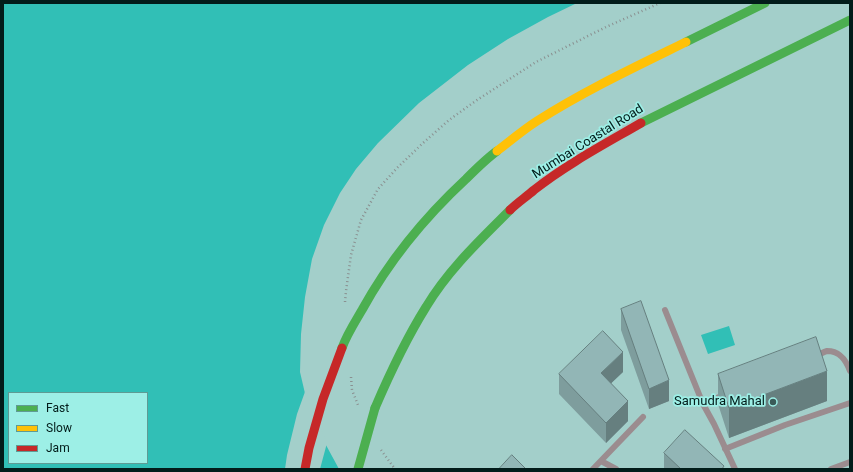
<!DOCTYPE html>
<style>
body{margin:0}
#map{position:relative;width:853px;height:472px;overflow:hidden;background:#a3cfca;font-family:Roboto,sans-serif}
canvas{display:block}
.frame{position:absolute;inset:0;border:4px solid #021c1a;pointer-events:none}
.legend{position:absolute;left:8px;top:392px;width:140px;height:72px;box-sizing:border-box;background:#9defe6;border:1px solid #5f9b94;margin:0;padding:5px 7px;list-style:none;font-size:12px;color:#021c1a}
.legend li{display:flex;align-items:center;gap:8px;height:20px}
.legend b{width:20px;border:1px solid #5f9b94}
</style>
<div id="map">
<canvas width="853" height="472"></canvas>
<div class="frame"></div>
<ul class="legend">
<li><b style="height:5px;background:#4caf50"></b>Fast</li>
<li><b style="height:5px;background:#ffc107"></b>Slow</li>
<li><b style="height:5px;background:#c62828"></b>Jam</li>
</ul>
</div>
<script>
const g = document.querySelector('canvas').getContext('2d');
g.lineJoin = 'round';
function paint(path, color) { g.fillStyle = color; g.fill(path, 'evenodd'); }
function trace(path, color, width, dash) { g.strokeStyle = color; g.lineWidth = width; g.lineCap = dash ? 'butt' : 'round'; g.setLineDash(dash || []); g.stroke(path); }
function label(font, color, halo, rows, align = 'center') {
  g.font = font + ' Roboto,sans-serif'; g.lineWidth = 3.5; g.setLineDash([]); g.textBaseline = 'middle'; g.strokeStyle = halo; g.fillStyle = color; for (const [text, x, y, turn = 0] of rows) {
    g.save(); g.translate(x, y); g.rotate((+turn || 0) * Math.PI / 180); g.textAlign = isNaN(turn) ? turn : align; if (halo) g.strokeText(text, 0, 0); g.fillText(text, 0, 0); g.restore();
  }
}
paint(new Path2D(`
 M3 3H577L548 17 508 39 468 65 419 103 378 143 356 169 340 193 324 225 312 259 305 297 301 334 300 372 307 402 320 434 339 469H3ZM9 393H147V463H9Z
 M729 326 735 345 708 354 701 335Z`), '#31bfb6');
paint(new Path2D(`
 M306 389 309 401 327 443 320 469H285L287 455 297 414Z`), '#a3cfca');
trace(new Path2D(`
 M345 302 346 291 351 255 361 220 378 189 397 168 423 143 449 120 477 100 536 62 606 27 660 3
 M351 377 352 390 358 405
 M381 450 395 469`), '#8a9090', 2.5, [1, 3]);
trace(new Path2D(`
 M665 310 703 404
 M815 356C819 355 823 352 827 351 840 351 846 360 850 371
 M726 394 703 404 714 424 735 469
 M725 449 785 425 850 403
 M601 461 616 469
 M593 469 643 417
 M831 469 850 462`), '#9b8c8f', 6);
trace(new Path2D(`
 M686 42 765 3
 M641 123 850 20
 M375 408C390 373 406 339 426 307 448 270 480 240 510 210`), '#4caf50', 9);
trace(new Path2D(`
 M510 210C517 203 526 197 534 190 567 164 605 144 641 123`), '#c62828', 9);
trace(new Path2D(`
 M342 348C347 334 355 322 362 310 389 261 425 217 466 179 476 169 486 159 497 151
 M358 469 375 408`), '#4caf50', 9);
trace(new Path2D(`
 M497 151C510 141 523 130 537 121 584 91 635 67 686 42`), '#ffc107', 9);
trace(new Path2D(`
 M305 469 309 448 323 399 342 348`), '#c62828', 9);
paint(new Path2D(`
 M621 309 669 401 649 409 621 330Z
 M623 372 611 383 628 421 606 443 559 394V374Z
 M718 374 827 401 729 438 718 404Z
 M664 453 724 469H664Z`), '#7e9d9d');
paint(new Path2D(`
 M623 352V372L601 393V373Z
 M827 371V401L729 438V408Z
 M669 380V401L649 409V389Z
 M628 401V421L606 443V423Z`), '#667f7f');
const building = new Path2D(`
 M641 301 669 380 649 389 621 309Z
 M603 331 623 352 601 373 628 401 606 423 559 374Z
 M816 337 827 371 729 408 718 374Z
 M685 430 724 466 722 469H681L664 453Z
 M512 455 526 469H499Z`);
paint(building, '#92b6b6');
trace(building, '#667f7f', 1);
for (const [x, y, r, color] of [
 [773,402,4,"#3a5b58"]
]) { const dot = new Path2D(); dot.arc(x, y, r, 0, 2 * Math.PI); g.fillStyle = color; g.fill(dot); trace(dot, '#9defe6', 1.5); }
label('13px', '#021c1a', '#9defe6', [
 ["Mumbai Coastal Road",588,142,-32]
]);
label('13px', '#021c1a', '#9defe6', [
 ["Samudra Mahal",765,402]
], 'right');
</script>
